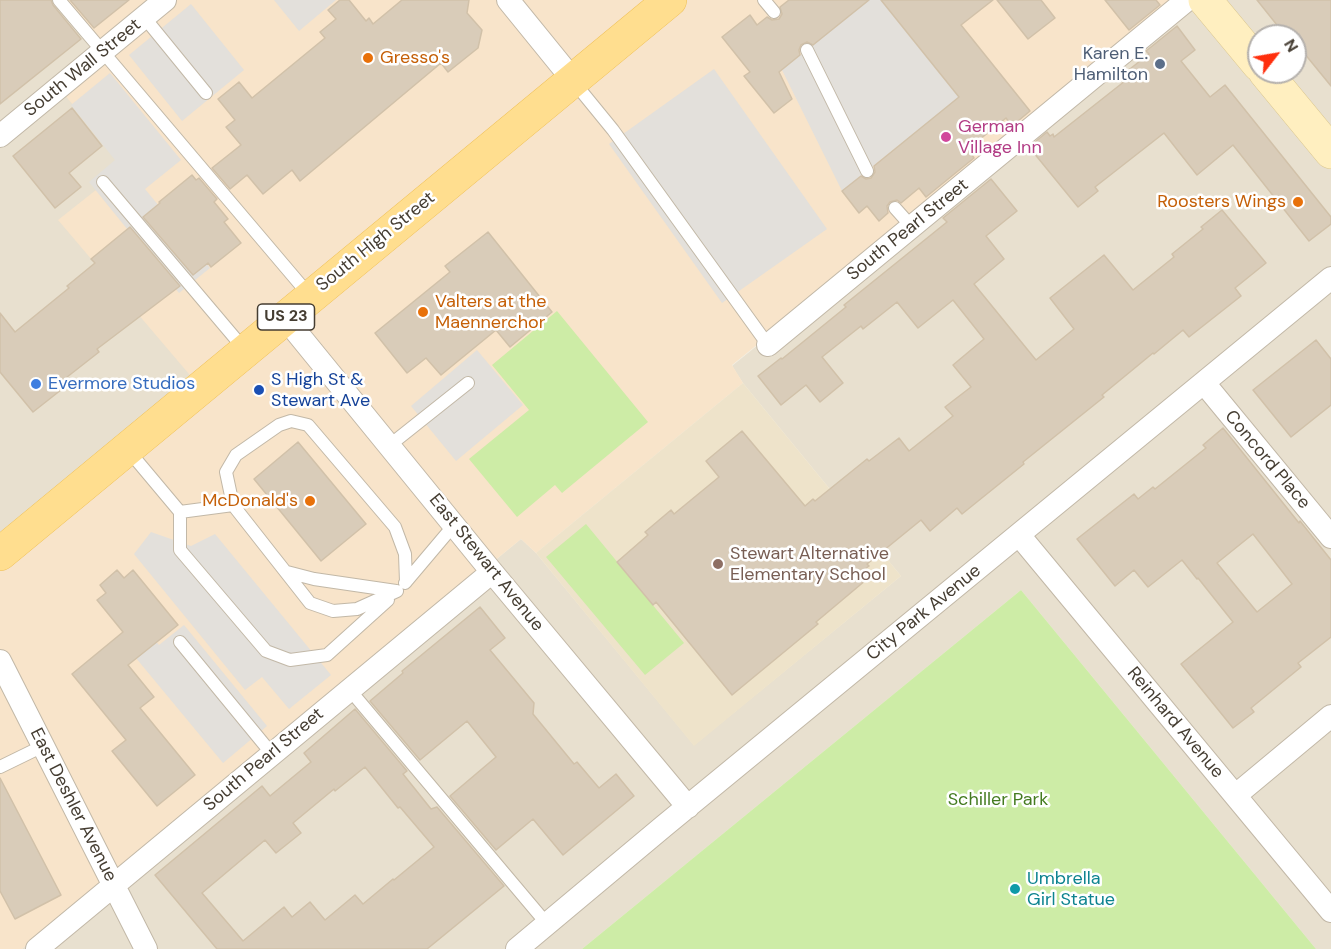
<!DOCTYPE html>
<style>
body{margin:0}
#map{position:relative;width:1331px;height:949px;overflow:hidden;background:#f3eee2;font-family:"DM Sans",sans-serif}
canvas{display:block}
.north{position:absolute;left:1247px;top:24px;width:60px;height:60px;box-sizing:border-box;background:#fff;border:2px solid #b5b1ad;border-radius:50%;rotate:59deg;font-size:16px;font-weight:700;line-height:24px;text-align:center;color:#453d32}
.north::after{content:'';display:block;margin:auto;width:21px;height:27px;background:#ff2f0d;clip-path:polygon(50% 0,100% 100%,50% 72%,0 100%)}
</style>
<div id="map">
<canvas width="1331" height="949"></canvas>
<div class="north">N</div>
</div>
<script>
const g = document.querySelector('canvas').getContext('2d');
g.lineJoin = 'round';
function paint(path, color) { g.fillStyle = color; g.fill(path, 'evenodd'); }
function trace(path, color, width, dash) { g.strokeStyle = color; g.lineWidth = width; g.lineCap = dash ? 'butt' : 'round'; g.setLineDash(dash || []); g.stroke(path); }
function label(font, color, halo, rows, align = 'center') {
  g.font = font + ' "DM Sans",sans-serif'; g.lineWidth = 5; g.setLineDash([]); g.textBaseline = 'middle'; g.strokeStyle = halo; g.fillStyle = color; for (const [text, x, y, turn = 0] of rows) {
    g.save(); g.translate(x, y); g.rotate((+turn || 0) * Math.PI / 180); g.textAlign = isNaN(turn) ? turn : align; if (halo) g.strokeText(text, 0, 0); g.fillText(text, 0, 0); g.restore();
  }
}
paint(new Path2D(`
 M0 0H60L103 52 125 167 200 387 0 548Z
 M1184 0H1331V949H1316L1021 590 582 949H22L521 539 536 553 694 745 901 576 743 383 732 366ZM1259 36H1295V72H1259Z`), '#e8e0cf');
paint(new Path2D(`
 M60 0H1184L732 365 743 383 536 553 521 539 22 949H0V548L200 387 58 220 125 167 58 87 103 52Z`), '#f8e4ca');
paint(new Path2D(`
 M743 383 901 576 694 746 536 553Z`), '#eee3ca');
paint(new Path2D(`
 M557 311 648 422 562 493 555 485 517 517 469 459 529 410 492 365Z
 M586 524 684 643 645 675 546 557Z
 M1021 590 1316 949H582Z`), '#cdeca6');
paint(new Path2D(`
 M274 0H336L299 31Z
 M869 0H881L959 97 842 191 782 70Z
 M191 4 244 70 182 121 129 55Z
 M714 69 827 229 722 303 609 144Z
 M110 73 181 160 145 189 210 268 179 293 89 182 115 160 71 105Z
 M477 350 523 405 456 461 411 406Z
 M151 532 191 546 215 534 331 675 289 709 262 677 245 690 134 554Z
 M184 625 267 726 223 763 126 646 146 630 159 645Z`), '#e3e0db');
const building = new Path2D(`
 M0 0H51L53 5 81 39 0 104Z
 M70 0H129L94 28Z
 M340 0H349L366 21 369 18 373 24 402 0H469L467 13 482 30 478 48 448 72 441 63 300 181 292 170 263 194 247 175 230 189 212 168 241 145 226 127 235 120 218 99 239 82 252 98 325 38 320 32 336 19 328 10Z
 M789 0H869L813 45 807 42 801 45 799 50 800 55 779 72 792 99 774 113 744 76 750 72 722 37 750 15 757 25 767 17 772 20 779 19 782 14 780 7Z
 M881 0H993L961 25 1030 111 1012 126 1006 118 968 149 974 158 926 197 919 188 901 203 897 200 890 202 887 206 888 213 879 221 867 206 859 213 842 191 861 176 866 179 871 178 875 172 874 166 959 97Z
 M997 0H1041L1055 18 1028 39Z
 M1105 0H1156L1160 5 1129 30Z
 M1257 0H1331V86L1295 42V36H1290L1287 33 1285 35Z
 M1177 26 1195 50 1181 61 1210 97 1225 85 1331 217V224L1309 241 1233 145 1197 175 1164 133 1095 187 1098 191 1078 207 1029 147 1047 132 1050 136 1053 134 1054 137 1130 77 1126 72 1149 54 1146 51Z
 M72 108 102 146 69 173 81 187 55 208 13 156Z
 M192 175 196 180 199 178 217 199 214 202 228 219 224 222 241 243 211 267 208 263 193 275 143 217 160 203 159 202Z
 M991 179 1017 211 986 236 1004 259 974 284 1036 360 1074 329 1050 298 1104 255 1133 290 1174 257 1172 254 1203 229 1201 227 1222 210 1266 263 1235 288 1241 296 1189 337 1183 330 1154 354 1153 353 1102 395 1104 397 1023 462 1024 464 962 514 957 508 930 531 921 520 867 564 869 566 860 573 866 580 816 622 818 624 732 695 656 602 653 605 617 562 648 535 645 532 671 510 674 514 719 477 706 461 742 431 805 506 813 499 815 501 867 459 869 461 899 438 909 451 953 416 945 407 971 387 953 365 984 339 953 300 918 328 897 302 863 329 861 326 822 357 843 383 820 402 806 385 781 405 758 376 781 358 782 359 846 307 844 305 947 222 943 218Z
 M130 227 180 286 97 349 99 352 62 381 66 386 33 412 0 372V313L15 332 69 288 67 286 95 263 91 259Z
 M488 232 552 312 510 347 496 330 441 375 426 358 407 373 375 333 450 272 445 266Z
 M1316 340 1331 359V405L1291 437 1253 390Z
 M1223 428 1299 523 1300 521 1331 560V637L1298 663 1301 667 1251 708 1254 712 1233 728 1181 664 1233 622 1198 578 1197 579 1182 560 1148 587 1134 570 1115 586 1077 539 1134 494 1138 499 1153 487 1155 489 1206 448 1203 445ZM1253 534 1292 584 1257 612 1217 563Z
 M298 442 366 524 321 561 254 479Z
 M117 570 124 578 133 570 178 625 128 665 154 697 140 708 195 775 157 806 112 751 126 740 72 674 123 632 97 600 106 593 100 585Z
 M480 607 505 638 490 650 534 703 533 714 574 764 577 762 599 788 616 774 634 796 563 855 533 819 496 850 450 796 496 757 467 721 420 760 370 701 403 673 402 671Z
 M355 709 407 771 403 774 431 809 437 807 504 886 427 949H217L155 875 262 786 270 796 311 762 304 753ZM365 767 398 808 400 807 434 847 394 880 393 879 363 904 355 895 325 920 310 902 292 917 284 907 243 941 202 893 265 840 276 853 301 833 293 823 334 789 335 791Z
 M0 778 61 895 15 919 0 891Z`);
paint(building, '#d9ccb9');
trace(building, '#d1c1a9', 1.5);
const lane = new Path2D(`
 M59 0 310 296
 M764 0 774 12
 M144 17 206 93
 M807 50 867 171
 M573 81 613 130 768 345
 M103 182 245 350
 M895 208 912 227
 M390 445 468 383
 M128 450 180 512V550L266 651 290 660 327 655 388 600
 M180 512 233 505
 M287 572 314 579 396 591
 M405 583 454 525
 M397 591 357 609 333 611 310 603 233 505 226 472 236 455 279 425 291 421 308 425 395 527 405 554 406 582
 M180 642 272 754
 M349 689 547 924
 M0 767 43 746`);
const street = new Path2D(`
 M508 0 573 80
 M0 136 165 0
 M285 318 492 572 688 807
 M768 345 1187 0
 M1204 383 1331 537
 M1019 535 1331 911
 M0 661 146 949
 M1236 795 1331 716
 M37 949 492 572
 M517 949 664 826 1331 278`);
const secondary = new Path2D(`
 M1205 0 1259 65
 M1265 72 1331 152`);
const primary = new Path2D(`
 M0 554 670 0`);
trace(lane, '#c2b8a7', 14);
trace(street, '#c2b8a7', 24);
trace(secondary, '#dac68e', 34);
trace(primary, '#efbf54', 34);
trace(lane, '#fff', 12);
trace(street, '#fff', 22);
trace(secondary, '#ffefc0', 33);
trace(primary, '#ffde8f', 33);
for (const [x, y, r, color] of [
 [368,58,6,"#e8710a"],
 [1160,64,6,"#5c6f8a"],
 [946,137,6,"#d1479c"],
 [1298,202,6,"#e8710a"],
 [423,312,6,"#e8710a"],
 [36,384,6,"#3f7fe0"],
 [259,390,6,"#1a4fb4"],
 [310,501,6,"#e8710a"],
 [718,564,6,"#8d6e63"],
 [1015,889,6,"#0f9aa8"]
]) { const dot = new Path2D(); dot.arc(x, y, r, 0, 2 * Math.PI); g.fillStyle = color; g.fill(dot); trace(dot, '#fff', 2); }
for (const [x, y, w] of [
 [286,317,57]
]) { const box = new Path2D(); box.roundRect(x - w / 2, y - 13, w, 26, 4.5); g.fillStyle = '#fff'; g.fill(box); trace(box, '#453d32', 1.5); }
label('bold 16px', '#453d32', null, [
 ["US 23",286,317]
]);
label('18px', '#4e5e75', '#fff', [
 ["Karen E.",1148,54],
 ["Hamilton",1148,75]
], 'right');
label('18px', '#c56008', '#fff', [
 ["Gresso's",380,58],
 ["Roosters Wings",1286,202,"right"],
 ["Valters at the",435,302],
 ["Maennerchor",435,323],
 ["McDonald's",298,501,"right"]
], 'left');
label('18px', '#453d32', '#fff', [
 ["South Wall Street",83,68,-39],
 ["South Pearl Street",908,230,-39],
 ["South High Street",376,242,-39],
 ["Concord Place",1267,460,50],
 ["East Stewart Avenue",486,563,51],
 ["City Park Avenue",924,613,-39],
 ["Reinhard Avenue",1175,723,50],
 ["South Pearl Street",264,760,-40],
 ["East Deshler Avenue",73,805,63]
]);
label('18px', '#b23c85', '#fff', [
 ["German",958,127],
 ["Village Inn",958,148]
], 'left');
label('18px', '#164399', '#fff', [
 ["S High St &",271,380],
 ["Stewart Ave",271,401]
], 'left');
label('18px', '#366cbe', '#fff', [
 ["Evermore Studios",48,384]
], 'left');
label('18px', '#785e54', '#fff', [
 ["Stewart Alternative",730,554],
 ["Elementary School",730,575]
], 'left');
label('18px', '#447b20', '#fff', [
 ["Schiller Park",998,800]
]);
label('18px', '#0d838f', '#fff', [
 ["Umbrella",1027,879],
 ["Girl Statue",1027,900]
], 'left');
</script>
